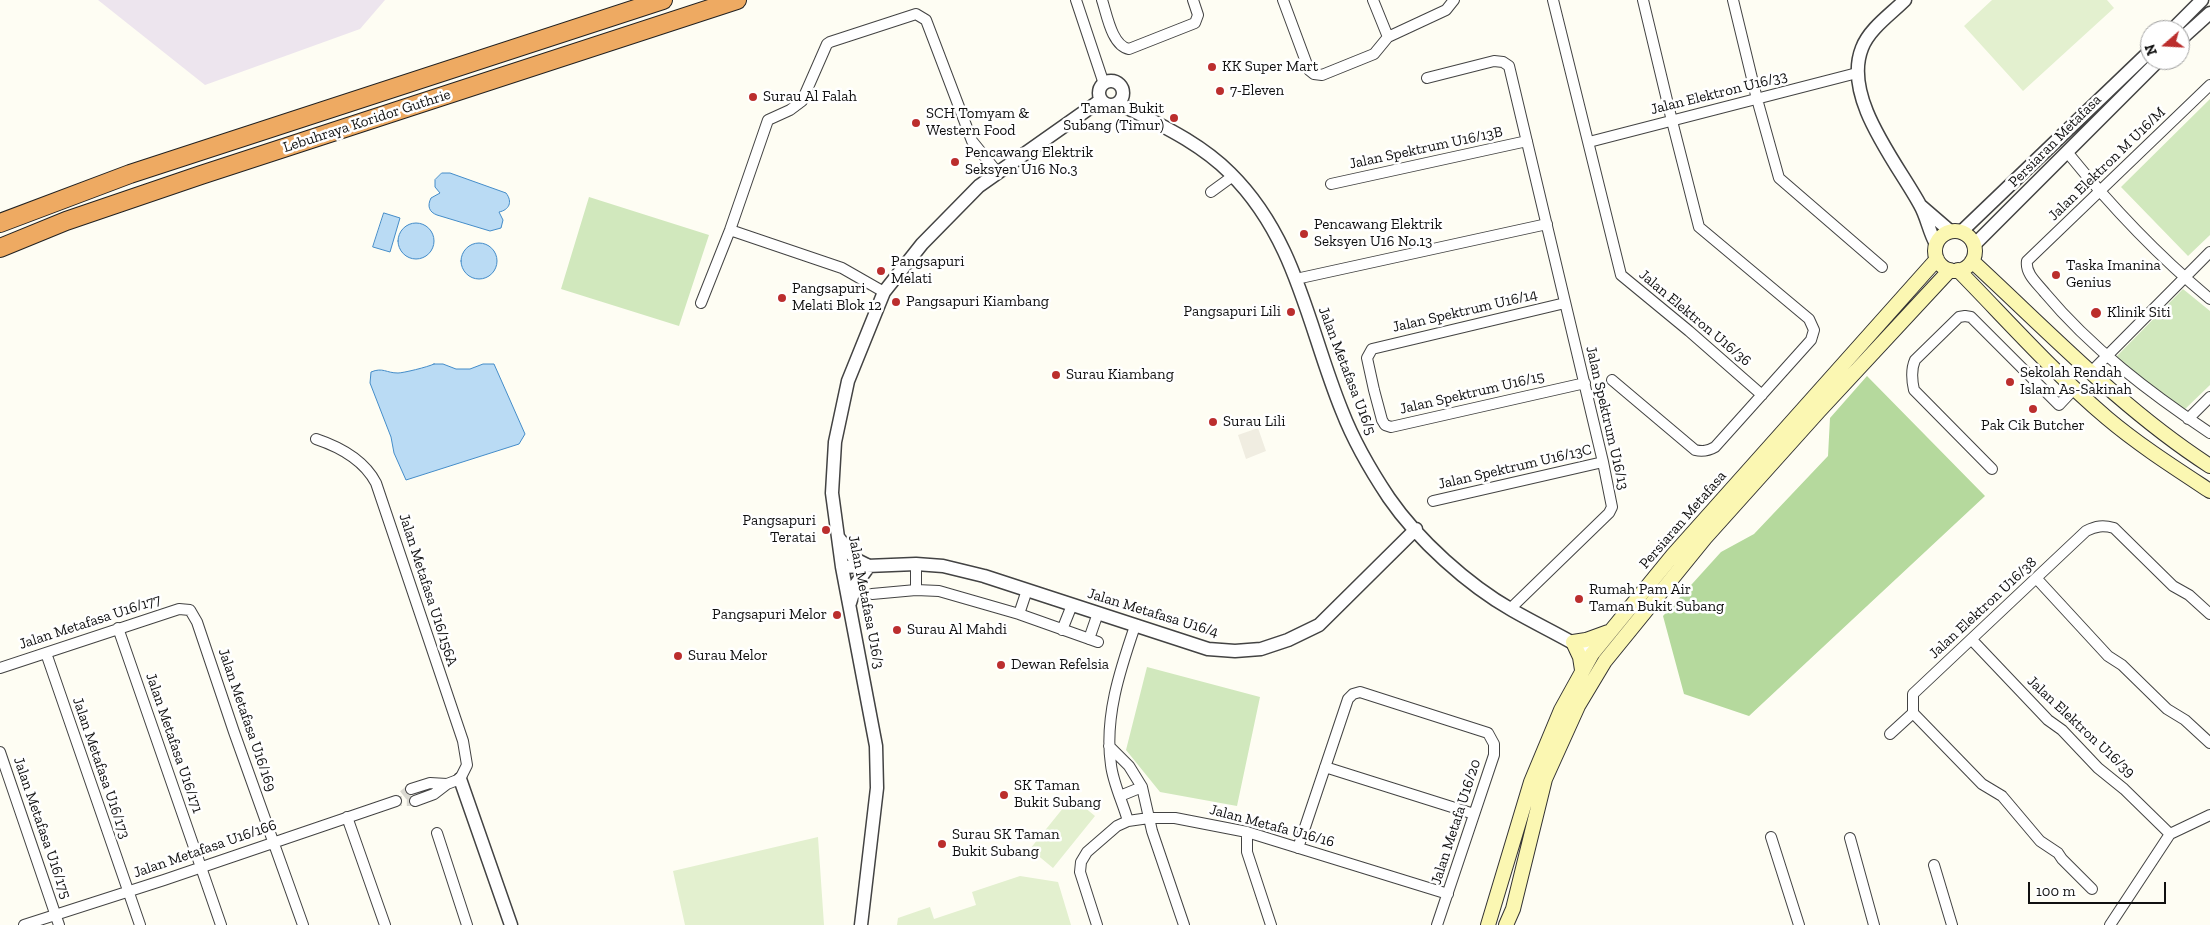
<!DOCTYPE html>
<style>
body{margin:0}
#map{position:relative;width:2210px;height:925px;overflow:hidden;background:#fefdf3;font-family:"Zilla Slab",serif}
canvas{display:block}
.north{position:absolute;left:2140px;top:20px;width:50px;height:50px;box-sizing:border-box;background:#fff;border:1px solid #9f9f9f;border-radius:50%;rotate:251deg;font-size:14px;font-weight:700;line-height:20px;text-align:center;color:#101010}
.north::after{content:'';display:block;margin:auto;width:18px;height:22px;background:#bb2e2d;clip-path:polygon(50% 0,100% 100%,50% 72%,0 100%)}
.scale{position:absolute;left:2028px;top:882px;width:138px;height:22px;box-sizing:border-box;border:2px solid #101010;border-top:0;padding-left:6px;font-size:15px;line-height:18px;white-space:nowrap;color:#101010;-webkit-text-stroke:4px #fff;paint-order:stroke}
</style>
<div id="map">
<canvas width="2210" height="925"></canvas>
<div class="north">N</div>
<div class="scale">100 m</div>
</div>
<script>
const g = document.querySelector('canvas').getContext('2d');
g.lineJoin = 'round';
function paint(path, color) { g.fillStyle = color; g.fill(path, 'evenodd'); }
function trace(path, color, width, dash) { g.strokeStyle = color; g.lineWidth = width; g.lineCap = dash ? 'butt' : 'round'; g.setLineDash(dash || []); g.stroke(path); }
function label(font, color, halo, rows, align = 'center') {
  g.font = font + ' "Zilla Slab",serif'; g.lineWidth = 5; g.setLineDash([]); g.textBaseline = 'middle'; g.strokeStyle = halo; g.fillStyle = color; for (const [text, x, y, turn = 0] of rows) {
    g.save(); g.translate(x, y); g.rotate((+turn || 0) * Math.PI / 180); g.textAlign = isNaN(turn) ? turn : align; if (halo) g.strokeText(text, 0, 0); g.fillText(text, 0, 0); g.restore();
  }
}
paint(new Path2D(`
 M98 0H385L360 29 205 85Z`), '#ede5ee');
paint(new Path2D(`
 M2210 99V235L2188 256 2121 187Z
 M589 197 709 235 679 326 561 289Z
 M2183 289 2210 311V385L2182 412 2116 357Z
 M1147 667 1260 697 1237 806 1160 792 1126 750Z`), '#d1e8bd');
paint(new Path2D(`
 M1867 376 1985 496 1749 716 1684 694 1663 616 1721 552 1754 534 1828 456 1830 418Z`), '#b5d99d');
paint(new Path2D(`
 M1992 0H2107L2114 8 2023 91 1964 26Z
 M1072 797 1095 816 1053 868 1030 849Z
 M818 837 824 925H685L673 871Z
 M1020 876 1058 882 1071 925H897L898 918 930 907 934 919 976 905 972 892Z`), '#e3f0cf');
paint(new Path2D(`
 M1258 428 1266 451 1246 459 1238 435Z`), '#f0ede1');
const water = new Path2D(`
 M442 173H450L506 193C513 202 509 210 499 212L503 220 501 228 490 231 437 215C429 212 427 206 431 198L440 193 435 187V180Z
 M384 213 400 218 390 252 373 247Z
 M398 241a18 18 0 1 1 36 0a18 18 0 1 1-36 0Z
 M461 261a18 18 0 1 1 36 0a18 18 0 1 1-36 0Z
 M434 364H443L456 369H470L483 364H494L525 434 519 444 406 480 394 453 391 437 370 383 371 372C383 367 386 373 398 373 403 373 428 367 434 364Z`);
paint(water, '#badbf4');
trace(water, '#448cc8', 1);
trace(new Path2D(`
 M411 789 396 801H415`), '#dad9d1', 10, [10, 5]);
const minor = new Path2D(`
 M1076 0 1104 84
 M1102 0C1107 15 1112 46 1129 49L1195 23 1198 15 1193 0
 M1283 0 1309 70 1314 74 1322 75 1374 54 1388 37 1446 10 1454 0
 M1373 0 1388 37
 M1553 0 1621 275 1689 331 1762 395
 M1733 0 1757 99 1779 178 1882 267
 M1427 78 1494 61 1503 62 1509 66 1603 462 1612 507 1609 513 1510 609
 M2210 85 2027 261C2025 274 2038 284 2045 293 2091 348 2150 393 2210 433
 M1589 142 1857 73
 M2067 152C2110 205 2157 255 2210 299
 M1331 184 1527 141
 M1211 192 1233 176
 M730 230 842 268 884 292
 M1296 279 1547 224
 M701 303 730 230 768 120 790 110 802 101 827 44 830 42 916 14 926 20 972 141 998 173
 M1565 303 1372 349 1367 358 1374 390 1382 420 1385 425 1391 427 1585 383
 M2092 371 2210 252
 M1612 380 1695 450C1703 452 1708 451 1715 447L1811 340 1814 330 1809 319 1699 227 1672 121 1643 0
 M2188 419 2210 397
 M316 439C340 447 364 460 376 483L463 741 467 765 460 779 447 784 430 783 411 789
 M1992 469 1914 390C1912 381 1911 369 1915 360L1959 317 1965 316 1971 317 2059 405 2074 389
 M1433 501 1603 462
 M916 564V590
 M2037 579 2108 656 2122 665 2167 709 2185 720 2210 743
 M872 594 916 590 939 591 1019 614 1098 642
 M1019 614 1027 590
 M118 628 221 925
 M1062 630 1072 605
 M1089 639 1098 613
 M1972 640 2048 720 2062 730 2098 768 2124 789 2170 834
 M46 653 140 925
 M0 668 179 609 190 610 197 622 234 732 303 925
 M1913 713V694L2086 531C2096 526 2103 525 2114 528L2173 586 2189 595 2210 614
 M1913 713 1982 784 2002 796 2040 841 2058 853 2062 859 2092 889
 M1890 734 1913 713
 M1109 746 1129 766 1142 787 1152 831 1184 925
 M0 752 59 925
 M1325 767 1474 814
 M1120 796 1142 787
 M415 801 434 794 447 784
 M347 817 385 925
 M1128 821C1123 803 1113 783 1111 765 1104 718 1120 670 1135 626
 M1247 832V852L1271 925
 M437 833 467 925
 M1771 837 1799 925
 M1850 838 1874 925
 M1298 848 1348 699 1353 694 1360 692 1488 733 1494 744V755L1437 925
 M1934 865 1952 925
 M24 925 164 880 396 801
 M1097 925 1080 872 1081 862 1087 852 1117 826 1128 821 1149 818H1175L1247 832 1448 894
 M2110 925 2170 834 2210 815`);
const tertiary = new Path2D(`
 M1905 0C1891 14 1869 29 1862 48 1842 98 1898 164 1920 205 1927 217 1929 232 1936 244
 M2172 30 2202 0
 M2180 40 2210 13
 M1099 93a12 12 0 1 1 24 0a12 12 0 1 1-24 0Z
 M1118 103C1156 123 1198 141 1230 173 1297 239 1308 328 1342 411 1354 442 1371 471 1389 498 1418 540 1468 585 1512 610 1538 625 1566 638 1592 654
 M1921 206 1950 231
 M1961 232 2150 51
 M1974 245 2159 60
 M838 537 855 559 869 566 856 584 850 603
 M842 567 916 564 943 566 984 576 1208 649 1235 651 1261 649 1288 640 1319 625 1416 529
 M460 779 511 925
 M861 925 877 788 876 746 842 567 832 493 835 442 848 381 884 292 922 244 979 186 1101 100`);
const secondary = new Path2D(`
 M1935 251a20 20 0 1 1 40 0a20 20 0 1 1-40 0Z
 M1972 261C2048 331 2123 410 2210 466
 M1958 270C2007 320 2054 373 2107 418 2139 445 2175 468 2210 491
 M1582 670 1580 657 1573 642 1586 640 1608 632
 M1488 925 1531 782 1561 710 1592 654 1673 555 1937 259
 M1506 925 1513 909 1545 779 1578 706 1605 661 1705 538 1819 411 1950 270`);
const motorway = new Path2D(`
 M0 223 130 174 663 0
 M0 248 66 221 201 175 737 0`);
trace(minor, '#434343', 12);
trace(tertiary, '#434343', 15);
trace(secondary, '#323232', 16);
trace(motorway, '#212121', 20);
trace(minor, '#fff', 10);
trace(tertiary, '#fff', 12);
trace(secondary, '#fbf7b2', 14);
trace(motorway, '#eeaa62', 18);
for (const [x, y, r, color] of [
 [1212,67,5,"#bb2e2d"],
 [1220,91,5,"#bb2e2d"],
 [753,97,5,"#bb2e2d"],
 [1174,118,5,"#bb2e2d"],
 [916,123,5,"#bb2e2d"],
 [955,162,5,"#bb2e2d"],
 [1304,234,5,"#bb2e2d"],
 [881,271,5,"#bb2e2d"],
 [2056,275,5,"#bb2e2d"],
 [782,298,5,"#bb2e2d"],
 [896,302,5,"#bb2e2d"],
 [1291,312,5,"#bb2e2d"],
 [2096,313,6,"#bb2e2d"],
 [1056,375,5,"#bb2e2d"],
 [2010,382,5,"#bb2e2d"],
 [2033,409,5,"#bb2e2d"],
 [1213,422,5,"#bb2e2d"],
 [826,530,5,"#bb2e2d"],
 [1579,599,5,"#bb2e2d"],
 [837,615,5,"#bb2e2d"],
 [897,630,5,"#bb2e2d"],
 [678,656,5,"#bb2e2d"],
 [1001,665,5,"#bb2e2d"],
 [1004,795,5,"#bb2e2d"],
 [942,844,5,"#bb2e2d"]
]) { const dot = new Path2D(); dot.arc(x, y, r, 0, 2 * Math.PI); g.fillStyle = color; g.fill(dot); trace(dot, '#fff', 2); }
label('15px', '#101010', '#fff', [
 ["KK Super Mart",1222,67],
 ["7-Eleven",1230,91],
 ["Surau Al Falah",763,97],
 ["Taman Bukit",1164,109,"right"],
 ["Subang (Timur)",1164,126,"right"],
 ["SCH Tomyam &",926,114],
 ["Western Food",926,131],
 ["Pencawang Elektrik",965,153],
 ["Seksyen U16 No.3",965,170],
 ["Pencawang Elektrik",1314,225],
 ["Seksyen U16 No.13",1314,242],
 ["Pangsapuri",891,262],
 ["Melati",891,279],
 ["Taska Imanina",2066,266],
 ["Genius",2066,283],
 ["Pangsapuri",792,289],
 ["Melati Blok 12",792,306],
 ["Pangsapuri Kiambang",906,302],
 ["Pangsapuri Lili",1281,312,"right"],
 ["Klinik Siti",2107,313],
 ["Sekolah Rendah",2020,373],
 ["Islam As-Sakinah",2020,390],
 ["Surau Kiambang",1066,375],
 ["Surau Lili",1223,422],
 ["Pak Cik Butcher",2033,426,"center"],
 ["Pangsapuri",816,521,"right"],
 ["Teratai",816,538,"right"],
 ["Rumah Pam Air",1589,590],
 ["Taman Bukit Subang",1589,607],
 ["Pangsapuri Melor",827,615,"right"],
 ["Surau Al Mahdi",907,630],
 ["Surau Melor",688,656],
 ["Dewan Refelsia",1011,665],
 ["SK Taman",1014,786],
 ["Bukit Subang",1014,803],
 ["Surau SK Taman",952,835],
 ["Bukit Subang",952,852]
], 'left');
label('15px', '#101010', '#fff', [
 ["Jalan Elektron U16/33",1719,93,-14],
 ["Lebuhraya Koridor Guthrie",367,121,-18],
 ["Persiaran Metafasa",2055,141,-45],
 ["Jalan Spektrum U16/13B",1426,148,-12],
 ["Jalan Elektron M U16/M",2107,164,-44],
 ["Jalan Spektrum U16/14",1465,311,-13],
 ["Jalan Elektron U16/36",1695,318,40],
 ["Jalan Metafasa U16/5",1347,371,69],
 ["Jalan Spektrum U16/15",1472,393,-13],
 ["Jalan Spektrum U16/13",1607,418,77],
 ["Jalan Spektrum U16/13C",1515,467,-13],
 ["Persiaran Metafasa",1683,520,-49],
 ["Jalan Metafasa U16/156A",428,590,72],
 ["Jalan Metafasa U16/3",866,602,79],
 ["Jalan Elektron U16/38",1983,608,-43],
 ["Jalan Metafasa U16/4",1153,613,17],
 ["Jalan Metafasa U16/177",90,622,-18],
 ["Jalan Metafasa U16/169",247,720,71],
 ["Jalan Elektron U16/39",2081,727,43],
 ["Jalan Metafasa U16/171",174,743,71],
 ["Jalan Metafasa U16/173",101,768,71],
 ["Jalan Metafa U16/20",1456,822,-72],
 ["Jalan Metafa U16/16",1272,826,15],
 ["Jalan Metafasa U16/175",42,828,71],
 ["Jalan Metafasa U16/166",205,849,-19]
]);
</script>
